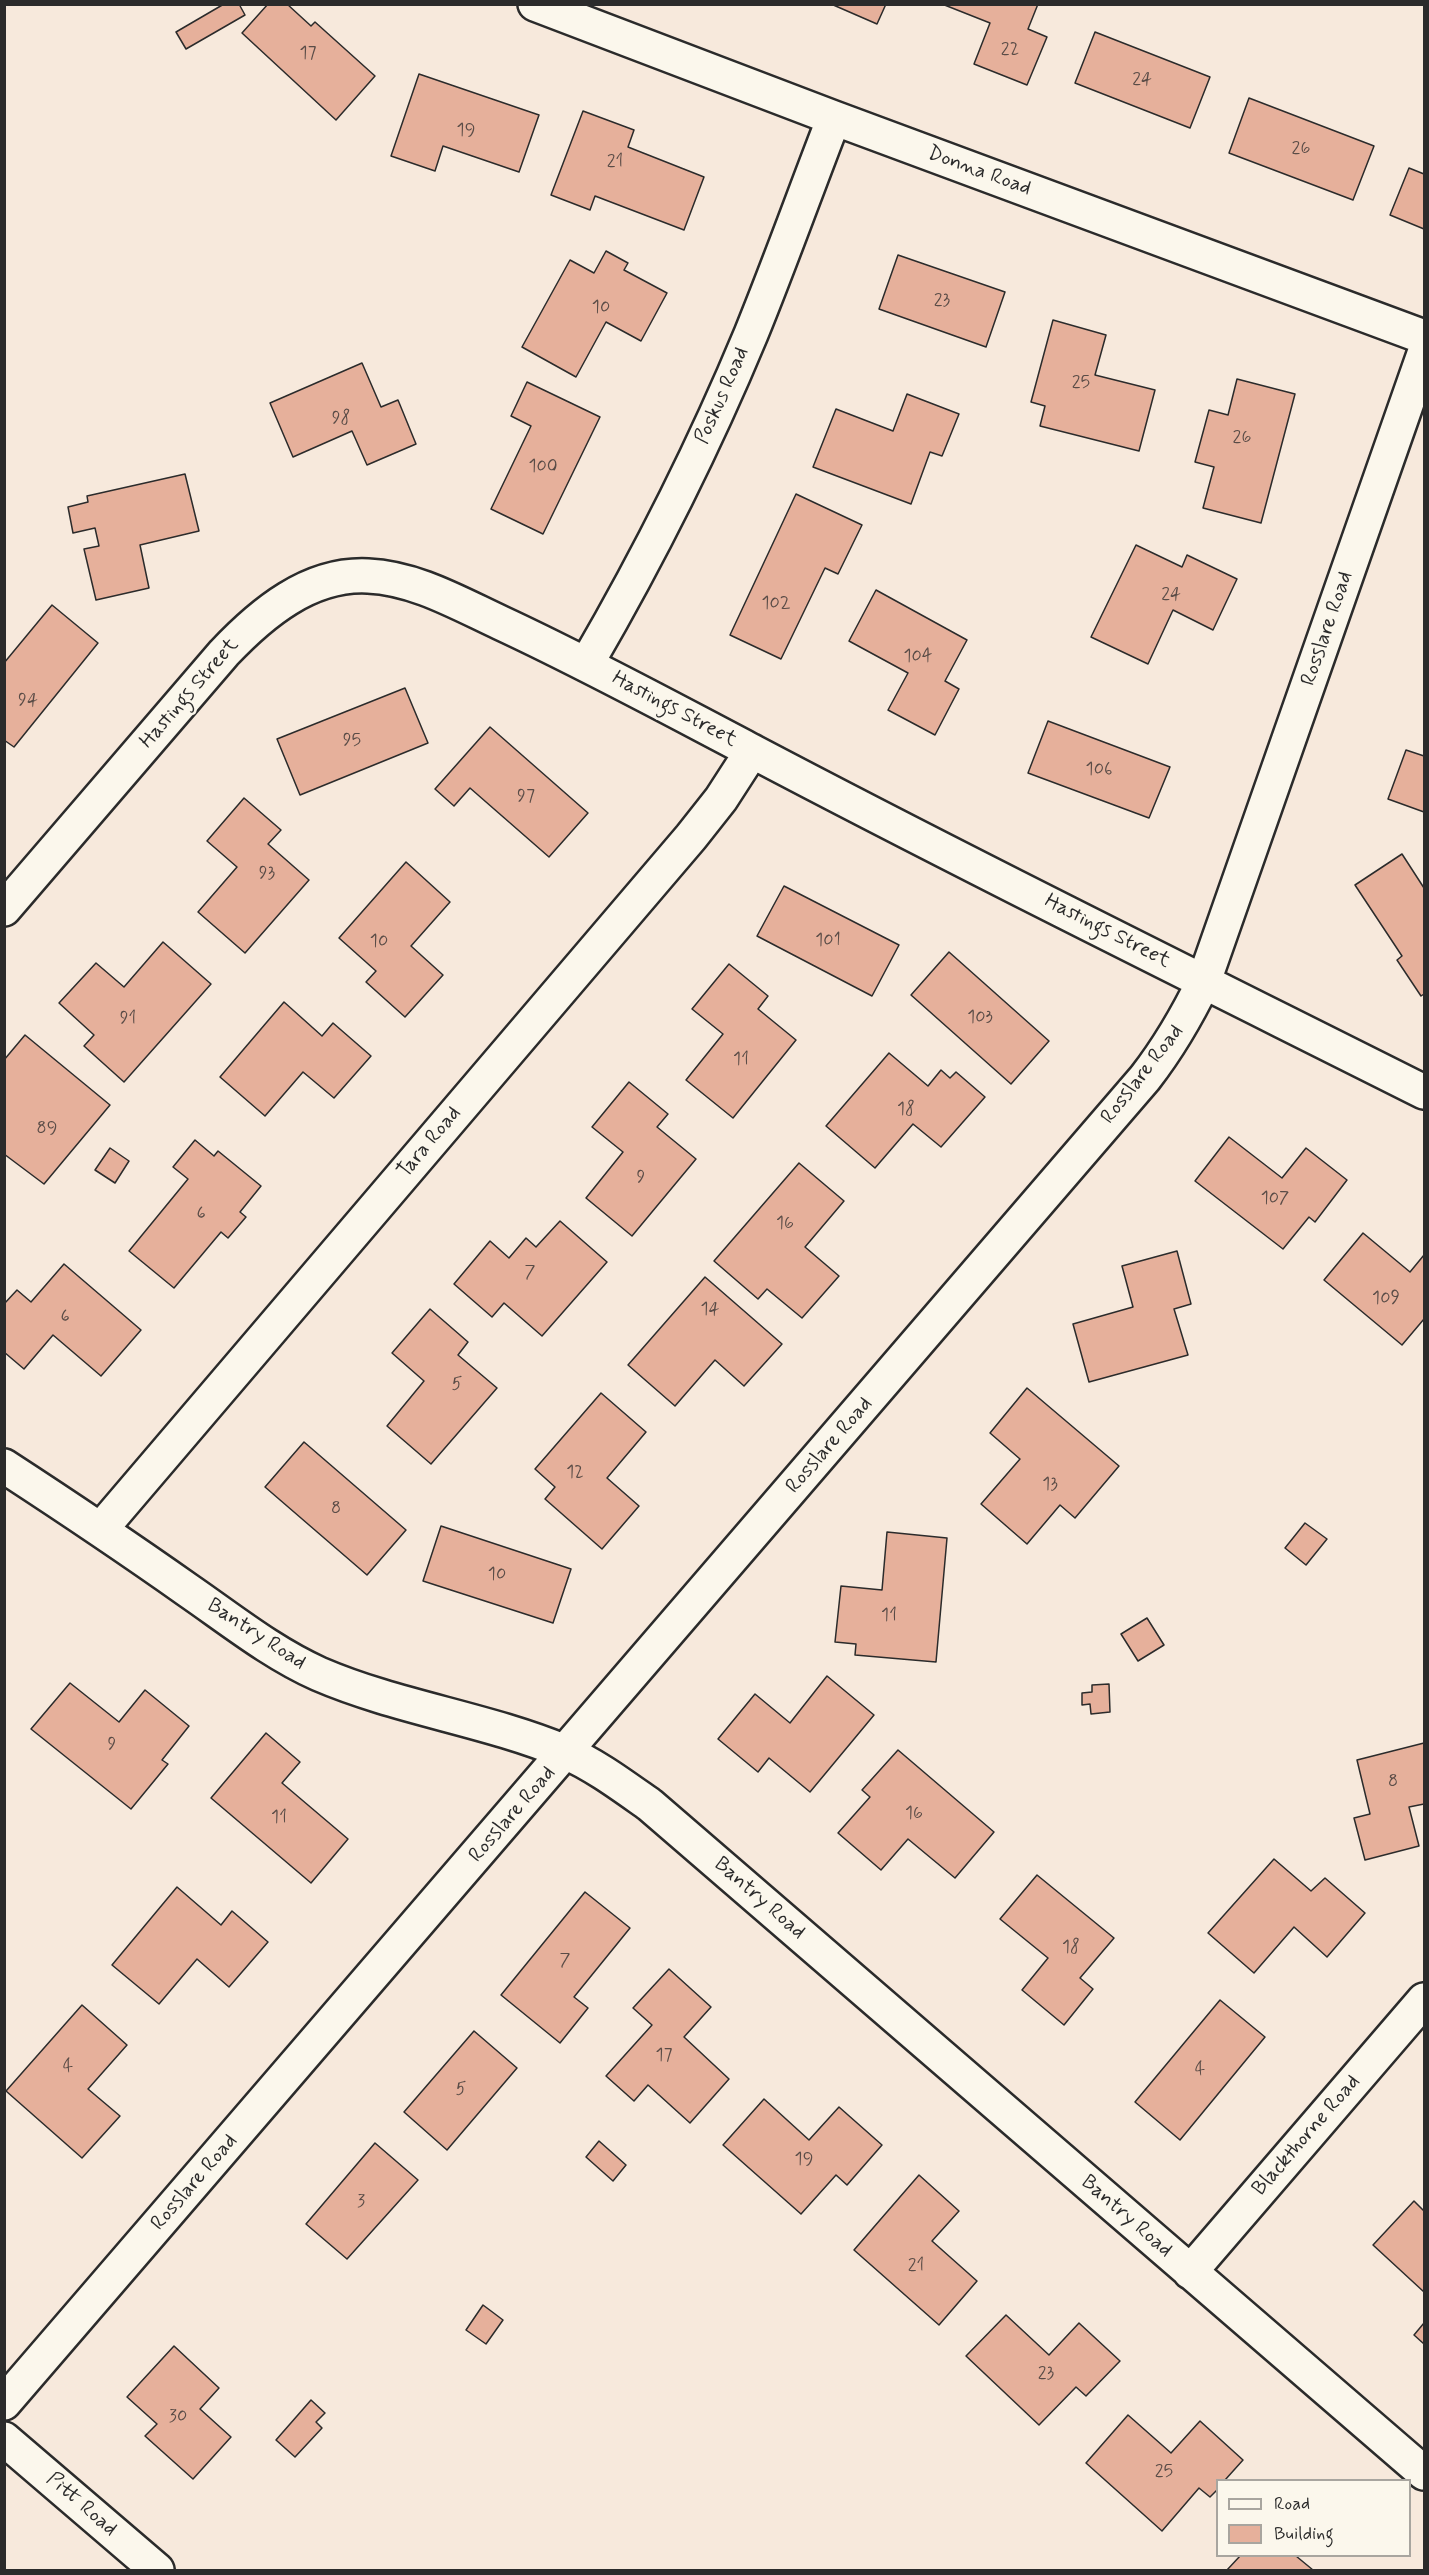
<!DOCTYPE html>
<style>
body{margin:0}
#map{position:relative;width:1429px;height:2575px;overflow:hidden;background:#f7e9dc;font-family:Mynerve,sans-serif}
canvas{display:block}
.frame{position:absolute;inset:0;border:6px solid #2b2b2b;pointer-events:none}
.legend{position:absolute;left:1216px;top:2479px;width:195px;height:78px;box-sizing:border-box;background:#fbf7ec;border:2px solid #a8a59f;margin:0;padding:8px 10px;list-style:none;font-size:18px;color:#2b2b2b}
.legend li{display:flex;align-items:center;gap:12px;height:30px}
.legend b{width:30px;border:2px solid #a8a59f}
</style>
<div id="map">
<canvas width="1429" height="2575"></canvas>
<div class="frame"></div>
<ul class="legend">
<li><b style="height:8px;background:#fbf7ec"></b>Road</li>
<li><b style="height:16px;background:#e6b09b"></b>Building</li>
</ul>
</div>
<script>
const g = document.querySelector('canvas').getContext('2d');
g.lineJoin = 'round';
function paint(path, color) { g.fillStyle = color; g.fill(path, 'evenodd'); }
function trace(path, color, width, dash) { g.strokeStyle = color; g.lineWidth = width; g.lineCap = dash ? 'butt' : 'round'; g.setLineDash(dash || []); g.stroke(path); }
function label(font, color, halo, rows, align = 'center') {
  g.font = font + ' Mynerve,sans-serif'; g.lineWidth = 5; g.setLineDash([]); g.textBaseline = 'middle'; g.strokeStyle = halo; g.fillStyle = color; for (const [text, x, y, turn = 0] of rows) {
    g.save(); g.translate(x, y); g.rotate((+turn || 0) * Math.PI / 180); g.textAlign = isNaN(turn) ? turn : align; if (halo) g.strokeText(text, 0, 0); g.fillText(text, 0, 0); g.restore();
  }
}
const building = new Path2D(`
 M224 4H239L245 15 186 49 176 32Z
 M268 4H287L311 26 315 22 375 76 336 120 242 33Z
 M831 4H886L877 24Z
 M942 4H1038L1028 29 1047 37 1027 85 974 64 990 23Z
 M1095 32 1210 77 1190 128 1075 83Z
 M419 74 539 115 519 172 443 146 435 171 391 156Z
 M1249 98 1374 146 1353 200 1229 153Z
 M583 111 634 130 628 147 704 177 684 230 595 196 590 210 551 195Z
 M1409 168 1424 174V229L1390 215Z
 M606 251 628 263 624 270 667 293 641 341 606 322 576 377 522 347 570 260 594 273Z
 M898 255 1005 292 986 347 879 309Z
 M1053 320 1106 335 1095 375 1155 390 1139 451 1040 426 1045 406 1031 402Z
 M362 363 381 407 398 400 416 444 367 465 352 431 293 457 270 403Z
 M1237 379 1295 394 1261 523 1203 508 1214 467 1195 462 1209 410 1228 415Z
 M527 382 600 417 543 534 491 509 531 426 511 416Z
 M907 394 959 414 942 456 930 452 911 504 813 467 836 409 893 431Z
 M185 474 199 531 140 545 149 588 96 600 84 549 99 546 95 528 73 533 68 507 88 502 87 496Z
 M796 494 862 525 838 574 825 568 781 659 730 635Z
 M1136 545 1182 567 1187 555 1237 579 1213 630 1173 610 1148 664 1091 637Z
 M876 590 967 640 945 681 959 689 935 735 888 710 908 673 849 641Z
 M52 605 98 643 14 747 4 740V663Z
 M405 688 428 743 300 795 277 739Z
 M1048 721 1170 767 1149 818 1028 773Z
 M490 727 588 813 549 857 470 788 454 806 435 789Z
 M1406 750 1424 756V812L1388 799Z
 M244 798 281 830 268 844 309 880 245 953 198 912 237 867 207 841Z
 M1402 854 1424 888V994L1421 996 1397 960 1402 956 1355 885Z
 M406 862 450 902 411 946 443 975 405 1017 366 982 376 971 339 938Z
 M784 886 899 945 872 996 757 936Z
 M163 942 211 984 124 1082 84 1046 94 1035 59 1003 96 963 124 987Z
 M949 952 1049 1041 1011 1084 911 995Z
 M729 964 768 996 758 1009 796 1040 733 1118 686 1080 723 1034 692 1009Z
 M284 1002 322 1036 333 1023 371 1056 334 1098 303 1072 265 1116 220 1077Z
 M25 1035 110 1105 44 1184 4 1154V1060Z
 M889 1053 928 1086 941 1070 950 1078 956 1072 985 1097 941 1147 913 1124 875 1168 826 1126Z
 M629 1082 668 1114 657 1127 696 1159 632 1236 586 1198 623 1152 592 1127Z
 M1229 1137 1282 1178 1306 1148 1347 1180 1315 1222 1309 1217 1283 1249 1195 1181Z
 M195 1140 214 1156 218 1151 261 1186 240 1212 246 1217 228 1238 221 1232 174 1288 129 1251 188 1179 173 1167Z
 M110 1148 129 1161 115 1183 95 1170Z
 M799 1163 844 1201 805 1247 839 1276 802 1318 767 1289 758 1299 714 1261Z
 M560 1221 607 1262 542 1336 504 1303 492 1317 454 1284 490 1241 509 1258 526 1238 536 1247Z
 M1363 1233 1410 1272 1424 1255V1319L1402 1345 1324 1280Z
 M1177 1251 1191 1304 1174 1309 1188 1355 1089 1382 1073 1324 1133 1307 1122 1266Z
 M64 1264 141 1330 101 1376 53 1335 24 1369 4 1352V1304L17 1290 31 1302Z
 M705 1277 782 1344 744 1386 715 1360 675 1406 628 1365Z
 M430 1309 468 1342 458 1355 497 1388 431 1464 387 1426 424 1381 392 1353Z
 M1027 1388 1119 1466 1075 1518 1060 1505 1027 1544 981 1504 1020 1459 990 1433Z
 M601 1393 646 1432 607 1478 639 1506 602 1549 545 1499 555 1487 535 1469Z
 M304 1442 406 1530 367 1575 265 1487Z
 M1305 1523 1327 1539 1306 1565 1285 1548Z
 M441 1526 571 1569 553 1623 423 1581Z
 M887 1532 947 1538 936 1662 855 1655 856 1644 835 1642 841 1586 882 1590Z
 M1147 1618 1164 1645 1138 1661 1121 1634Z
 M827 1676 874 1715 810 1792 769 1758 758 1772 718 1739 755 1694 790 1723Z
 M70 1683 119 1722 145 1690 189 1726 162 1760 168 1764 131 1809 31 1729Z
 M1109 1684 1110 1712 1091 1714 1090 1704 1082 1705V1693L1092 1692V1685Z
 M266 1733 300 1762 282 1783 348 1839 311 1883 211 1798Z
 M1424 1743V1804L1409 1807 1419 1846 1365 1860 1354 1818 1370 1814 1357 1760Z
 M898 1750 994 1832 955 1878 908 1839 881 1870 838 1833 870 1797 862 1790Z
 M1274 1859 1311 1891 1325 1878 1365 1913 1327 1957 1294 1927 1254 1973 1208 1933Z
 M1037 1875 1114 1938 1080 1978 1093 1989 1064 2025 1022 1990 1048 1958 1000 1919Z
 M177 1887 221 1925 232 1911 268 1942 229 1987 197 1959 159 2004 112 1965Z
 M585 1892 630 1928 574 1997 588 2008 560 2043 501 1995Z
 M669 1969 711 2007 684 2037 729 2079 690 2123 648 2085 634 2101 606 2076 652 2025 633 2008Z
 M1220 2000 1265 2037 1180 2140 1135 2102Z
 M82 2005 127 2045 88 2089 120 2116 82 2158 6 2091Z
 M474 2031 517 2068 447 2150 404 2112Z
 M764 2099 809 2140 839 2107 882 2145 847 2185 836 2175 801 2214 723 2145Z
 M599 2141 626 2165 613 2181 586 2157Z
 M375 2143 418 2180 347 2259 306 2224Z
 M919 2175 959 2211 932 2241 977 2281 939 2325 854 2250Z
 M1414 2201 1424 2211V2292L1373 2245Z
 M483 2305 503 2320 486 2344 466 2330Z
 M1006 2315 1049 2355 1079 2323 1120 2361 1086 2396 1076 2387 1039 2425 966 2356Z
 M1424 2323V2344L1414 2335Z
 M174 2346 219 2388 200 2409 231 2437 193 2479 145 2436 157 2424 127 2397Z
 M311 2400 325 2413 316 2422 322 2428 295 2457 276 2440Z
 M1128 2415 1171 2453 1200 2421 1243 2460 1225 2480H1218V2489L1210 2497 1199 2488 1162 2531 1086 2463Z
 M1240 2556H1296L1313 2570H1227Z`);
paint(building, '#e6b09b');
trace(building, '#2b2b2b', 1.5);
const street = new Path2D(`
 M535 4 834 118 1424 337
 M587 663C648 558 704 447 751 334 780 263 806 190 834 118
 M4 909 224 653C261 614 309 573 368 576 415 578 458 603 501 623 585 662 666 706 748 749 972 867 1199 979 1424 1092
 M4 1466C67 1507 128 1548 189 1591 231 1620 272 1653 319 1674 398 1708 486 1719 565 1752 595 1765 623 1786 650 1805L1424 2473
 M101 1529 691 837 721 799 752 751
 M1190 2272 1424 2000
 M4 2403 1145 1078C1169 1047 1187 1016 1204 981L1424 354
 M4 2439 157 2570`);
trace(street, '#2b2b2b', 38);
trace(street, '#fbf7ec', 33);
label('18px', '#5a4c47', null, [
 ["22",1010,50],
 ["17",308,54],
 ["24",1142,80],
 ["19",466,131],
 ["26",1301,149],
 ["21",615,162],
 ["23",942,301],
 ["10",601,308],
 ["25",1081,383],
 ["98",341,419],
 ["26",1242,438],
 ["100",543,467],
 ["24",1171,595],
 ["102",776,604],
 ["104",918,657],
 ["94",28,701],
 ["95",352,741],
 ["106",1099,770],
 ["97",526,797],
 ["93",267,874],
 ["101",828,941],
 ["10",379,942],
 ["103",980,1018],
 ["91",128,1019],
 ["11",741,1060],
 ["18",906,1110],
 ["89",47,1129],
 ["9",641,1178],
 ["107",1275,1199],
 ["6",201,1214],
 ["16",785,1224],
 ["7",530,1273],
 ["109",1386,1299],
 ["14",710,1310],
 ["6",65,1317],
 ["5",457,1385],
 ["12",575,1473],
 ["13",1050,1485],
 ["8",336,1509],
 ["10",497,1575],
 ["11",889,1616],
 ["9",112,1745],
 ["8",1393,1782],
 ["16",914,1814],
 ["11",279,1818],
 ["18",1071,1948],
 ["7",565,1961],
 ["17",664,2056],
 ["4",68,2067],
 ["4",1200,2070],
 ["5",461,2090],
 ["19",804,2160],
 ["3",361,2202],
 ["21",916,2266],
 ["23",1046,2374],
 ["30",178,2417],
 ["25",1164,2472]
]);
label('21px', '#2b2b2b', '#fbf7ec', [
 ["Donna Road",979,172,20],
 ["Poskus Road",723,396,-66],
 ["Rosslare Road",1328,629,-71],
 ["Hastings Street",190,694,-49],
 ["Hastings Street",674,710,28],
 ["Hastings Street",1107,932,27],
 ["Rosslare Road",1143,1075,-52],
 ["Tara Road",430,1143,-50],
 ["Rosslare Road",830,1446,-49],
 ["Bantry Road",256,1635,33],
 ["Rosslare Road",513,1815,-49],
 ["Bantry Road",759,1899,41],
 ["Blackthorne Road",1307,2136,-49],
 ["Rosslare Road",195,2183,-49],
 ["Bantry Road",1126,2217,41],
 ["Pitt Road",81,2505,41]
]);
</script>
